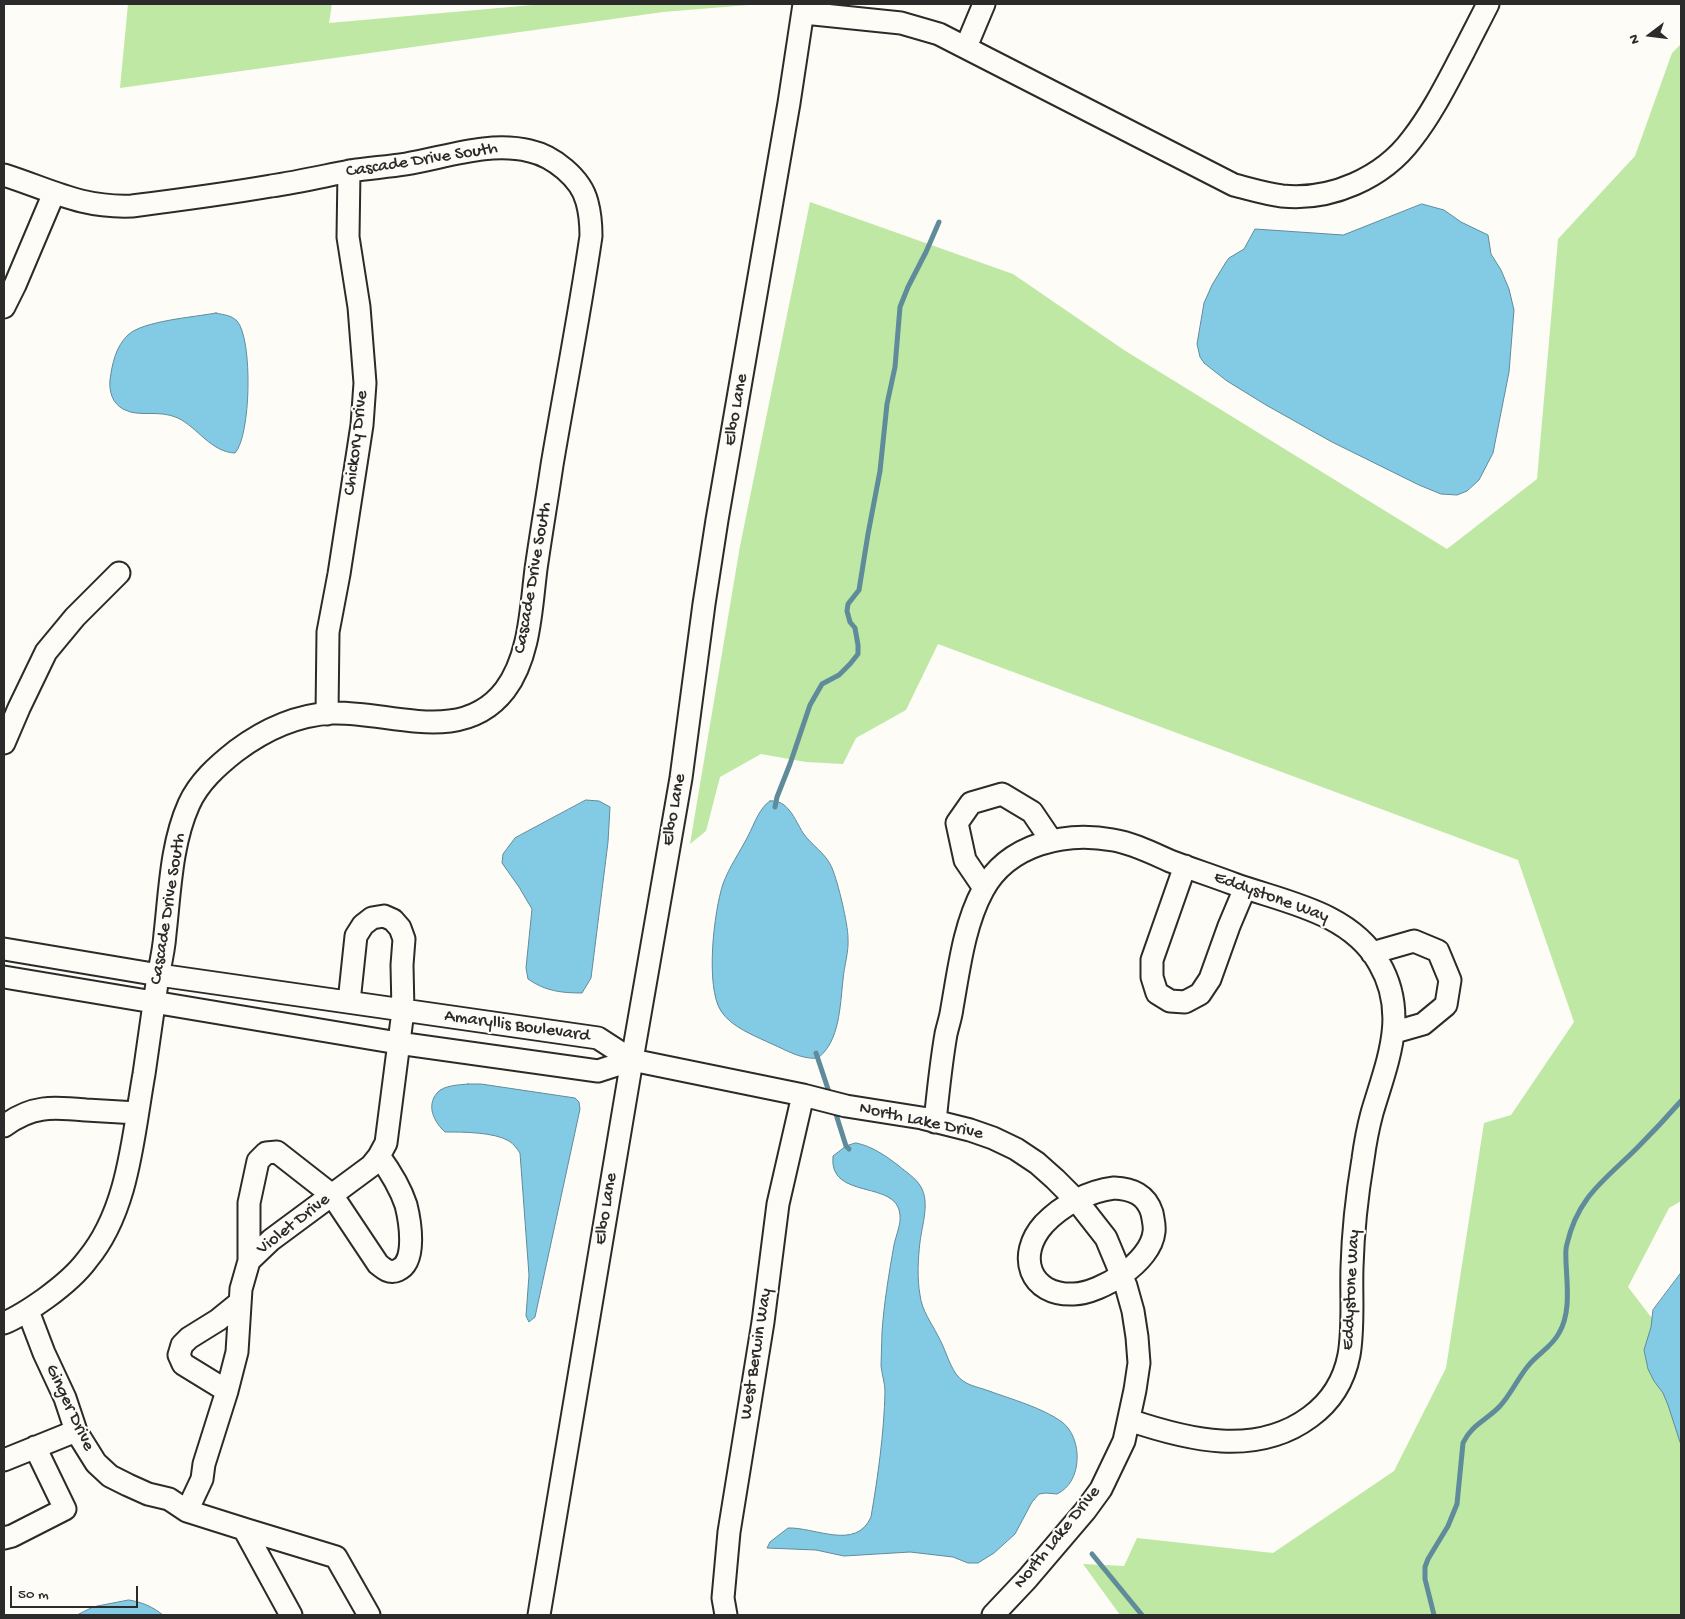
<!DOCTYPE html>
<style>
body{margin:0}
#map{position:relative;width:1685px;height:1619px;overflow:hidden;background:#fdfcf7;font-family:"Gochi Hand",sans-serif}
canvas{display:block}
.frame{position:absolute;inset:0;border:5px solid #2b2b2b;pointer-events:none}
.north{position:absolute;left:1625px;top:10px;width:50px;height:50px;-webkit-text-stroke:4px #fdfcf7;paint-order:stroke;rotate:255deg;font-size:14px;font-weight:700;line-height:20px;text-align:center;color:#2b2b2b}
.north::after{content:'';display:block;margin:auto;width:18px;height:22px;background:#2b2b2b;clip-path:polygon(50% 0,100% 100%,50% 72%,0 100%)}
.scale{position:absolute;left:10px;top:1586px;width:128px;height:22px;box-sizing:border-box;border:2px solid #2b2b2b;border-top:0;padding-left:6px;font-size:15px;line-height:18px;white-space:nowrap;color:#2b2b2b;-webkit-text-stroke:4px #fdfcf7;paint-order:stroke}
</style>
<div id="map">
<canvas width="1685" height="1619"></canvas>
<div class="frame"></div>
<div class="north">N</div>
<div class="scale">50 m</div>
</div>
<script>
const g = document.querySelector('canvas').getContext('2d');
g.lineJoin = 'round';
function paint(path, color) { g.fillStyle = color; g.fill(path, 'evenodd'); }
function trace(path, color, width, dash) { g.strokeStyle = color; g.lineWidth = width; g.lineCap = dash ? 'butt' : 'round'; g.setLineDash(dash || []); g.stroke(path); }
function label(font, color, halo, rows, align = 'center') {
  g.font = font + ' "Gochi Hand",sans-serif'; g.lineWidth = 4.5; g.setLineDash([]); g.textBaseline = 'middle'; g.strokeStyle = halo; g.fillStyle = color; for (const [text, x, y, turn = 0] of rows) {
    g.save(); g.translate(x, y); g.rotate((+turn || 0) * Math.PI / 180); g.textAlign = isNaN(turn) ? turn : align; if (halo) g.strokeText(text, 0, 0); g.fillText(text, 0, 0); g.restore();
  }
}
paint(new Path2D(`
 M128 4H332L329 23 544 4H761L663 12 120 88Z
 M1681 44V1201L1669 1208 1628 1287 1651 1317 1681 1281V1615H1120L1083 1564 1124 1566 1137 1538 1273 1553 1394 1471 1446 1368 1484 1123 1511 1115 1574 1022 1518 860 938 644 906 710 856 738 843 764 806 762 761 754 720 777 706 831 690 844 740 546 810 202 1013 274 1124 350 1447 549 1537 479 1558 239 1635 156 1672 53Z`), '#bee8a4');
const water = new Path2D(`
 M1422 204 1444 210 1461 222 1488 235 1491 254 1501 270 1509 289 1514 310 1509 372 1493 453 1479 480 1467 491 1457 495 1441 494 1419 485 1332 442 1266 405 1227 381 1204 363 1200 357 1197 344 1204 303 1212 285 1226 262 1229 258 1244 249 1255 229 1343 235Z
 M216 313C224 315 231 315 237 321 253 339 251 436 235 453 211 452 198 428 178 418 158 409 139 418 123 409 112 403 109 391 110 380 112 364 116 346 128 335 142 321 195 317 216 313Z
 M586 800 599 801 610 807 608 842 591 978 582 993C561 993 545 991 528 979L526 968 532 909 519 887 502 863 503 854 515 838Z
 M770 801C788 799 795 820 803 833 812 846 826 853 832 868 838 882 848 924 848 938 849 952 844 966 843 980 840 1005 840 1041 818 1058 802 1060 786 1050 772 1044 755 1036 731 1027 721 1011 705 986 714 911 723 884 729 867 740 852 748 836 754 825 759 808 770 801Z
 M468 1084H481L575 1098 579 1102 580 1109 535 1317 529 1322 526 1316 529 1275 520 1153C517 1149 514 1144 509 1141 494 1132 463 1132 445 1132 434 1122 426 1106 437 1093 444 1085 459 1085 468 1084Z
 M856 1143C872 1146 886 1156 899 1166 906 1172 916 1178 921 1187 930 1203 922 1225 920 1242 918 1259 917 1278 920 1295 922 1311 931 1322 938 1336 945 1348 948 1362 956 1374 965 1386 976 1386 989 1391 1011 1399 1043 1408 1062 1422 1083 1438 1083 1482 1057 1494L1046 1493 1039 1494 1032 1502 1015 1534 994 1553 978 1563H968L953 1557 910 1552 844 1556 816 1550 767 1548 770 1542 788 1528C815 1527 856 1551 871 1517 878 1476 884 1433 885 1392 885 1383 882 1375 881 1366 881 1355 882 1343 882 1332 884 1303 889 1273 894 1245 896 1235 901 1225 900 1215 898 1179 828 1201 833 1156L846 1146Z
 M1681 1273V1445L1668 1405 1663 1393 1654 1381 1648 1369 1644 1350 1651 1327 1653 1310Z
 M129 1600C142 1602 153 1607 163 1615H77L93 1607Z`);
paint(water, '#83cbe4');
trace(water, '#608b9a', 1);
trace(new Path2D(`
 M775 807 777 797 790 764 810 705 822 684 839 675 850 664 858 654V645L855 628 850 622 847 611 848 604 859 590 868 534 880 471 887 404 895 367 900 307 908 287 926 252 939 222
 M816 1053 830 1095
 M834 1108 846 1146 849 1149
 M1092 1554 1142 1615
 M1434 1615 1425 1579V1567L1428 1559 1448 1526 1457 1504 1463 1443C1471 1425 1487 1420 1500 1406 1511 1394 1518 1378 1528 1366 1537 1354 1552 1347 1559 1333 1571 1313 1567 1285 1566 1262 1566 1256 1565 1250 1567 1244 1578 1196 1605 1180 1637 1148 1652 1133 1667 1117 1681 1101`), '#608b9a', 5);
const minor = new Path2D(`
 M804 13 901 23 939 34 1234 185C1250 189 1266 194 1282 196 1331 201 1383 178 1412 139 1433 112 1448 81 1464 51 1472 35 1480 20 1488 4
 M966 47 984 4
 M4 175C51 190 81 208 132 206 179 200 225 194 271 186 298 182 324 176 350 171 369 168 387 167 406 164 447 157 489 141 530 151 553 156 581 178 587 202 590 213 591 224 591 236 580 312 565 388 552 465 547 499 541 534 536 569 531 608 530 657 505 690 462 746 390 711 332 713 297 715 264 730 236 751 217 766 199 782 189 804 171 844 170 891 165 934 164 949 161 962 158 976 153 1009 149 1041 144 1074 133 1135 129 1210 87 1260 76 1275 61 1287 46 1298 32 1308 19 1317 4 1323
 M4 307 15 285 54 193
 M327 714 328 632 339 574 362 425 365 383 359 307 348 237 349 171
 M4 743 19 708 46 652 75 617 119 573
 M1185 866 1152 960V977L1157 993 1170 1001 1185 1002 1200 994 1210 979 1229 926 1245 888
 M984 888 965 860 957 823 971 803 1002 794 1032 812 1051 840
 M4 949 159 975 598 1038 632 1060 803 1095 846 1106 922 1118 970 1130 993 1138 1016 1149 1037 1163 1055 1179 1077 1201 1106 1238 1126 1286 1133 1311 1137 1337 1139 1363 1135 1390 1124 1441 1101 1489 1085 1511 1027 1579 993 1615
 M1372 953 1414 941 1438 951 1450 980 1446 1005 1423 1024 1395 1032
 M4 977 398 1043 598 1071 632 1060
 M935 1122C938 1092 941 1063 946 1034 948 1025 951 1017 952 1008 959 969 964 925 983 890 1008 844 1065 831 1113 840 1132 843 1152 853 1170 861 1191 869 1213 876 1234 884 1284 902 1350 912 1379 963 1409 1014 1387 1062 1372 1113 1368 1128 1365 1144 1363 1159 1357 1195 1353 1232 1352 1267 1351 1296 1354 1327 1349 1355 1344 1381 1332 1401 1310 1417 1256 1457 1188 1440 1129 1420
 M4 1126C32 1105 53 1107 86 1110 103 1111 120 1112 137 1113
 M1114 1188C1132 1189 1146 1194 1152 1213 1153 1219 1155 1226 1154 1232 1151 1262 1101 1293 1074 1294 1029 1296 1016 1255 1044 1224 1062 1205 1089 1191 1114 1188Z
 M249 1261V1203L258 1161 266 1153 277 1152 332 1195 378 1264C384 1269 390 1274 398 1270 417 1262 410 1221 406 1205 400 1187 390 1171 379 1156
 M28 1311 44 1353 65 1398 76 1431 96 1463 110 1476 128 1485 148 1494 169 1499 187 1511 244 1529
 M227 1391 183 1364 179 1355 182 1345 189 1338 218 1320 239 1303
 M4 1460 76 1431
 M187 1511 202 1479 204 1464 227 1391 237 1352 241 1289 249 1261 271 1240 371 1166 379 1156 386 1143 403 1011 402 965 404 939 400 928 393 920 384 916 372 918 363 925 356 936 349 1002
 M4 1538 12 1536 65 1509 35 1447
 M291 1615 244 1529 336 1557 369 1615
 M539 1615 632 1060 681 778 704 604 717 520 789 103 804 4
 M726 1615 723 1598 729 1532 763 1322 778 1204 803 1095`);
trace(minor, '#2b2b2b', 25);
trace(minor, '#fdfcf7', 21);
label('18px', '#2b2b2b', '#fdfcf7', [
 ["Cascade Drive South",422,161,-9],
 ["Elbo Lane",737,410,-80],
 ["Chickory Drive",357,443,-83],
 ["Cascade Drive South",534,578,-80],
 ["Elbo Lane",675,810,-80],
 ["Eddystone Way",1271,898,20],
 ["Cascade Drive South",169,909,-81],
 ["Amaryllis Boulevard",517,1027,8],
 ["North Lake Drive",921,1122,12],
 ["Elbo Lane",607,1209,-81],
 ["Violet Drive",294,1225,-38],
 ["Eddystone Way",1352,1290,-87],
 ["West Berwin Way",757,1354,-81],
 ["Ginger Drive",69,1408,65],
 ["North Lake Drive",1058,1538,-51]
]);
</script>
